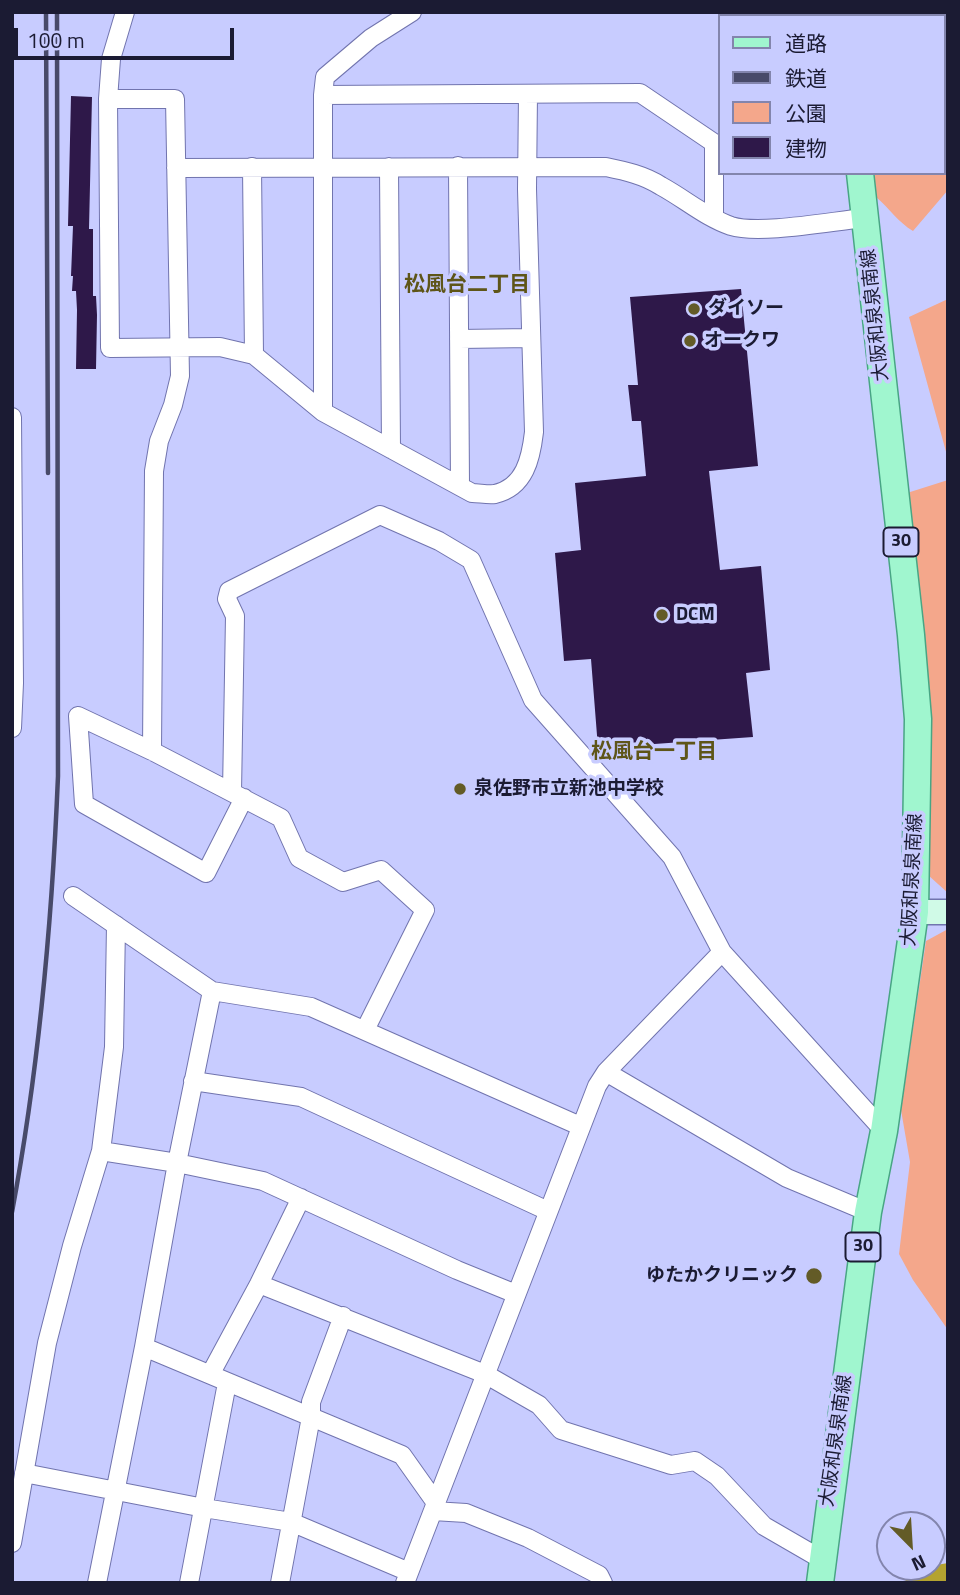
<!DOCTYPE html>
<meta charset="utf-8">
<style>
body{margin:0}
#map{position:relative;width:960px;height:1595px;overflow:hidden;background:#c8ccff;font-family:"Titillium Web","Noto Sans JP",sans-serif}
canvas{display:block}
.frame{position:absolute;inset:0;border:14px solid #1b1b33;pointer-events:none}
.legend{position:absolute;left:718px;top:14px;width:228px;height:161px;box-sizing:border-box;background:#c8ccff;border:2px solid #8385ad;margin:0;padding:9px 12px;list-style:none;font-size:21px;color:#1b1b33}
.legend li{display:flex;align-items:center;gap:14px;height:35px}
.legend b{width:35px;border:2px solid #8385ad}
.north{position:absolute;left:876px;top:1511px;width:70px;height:70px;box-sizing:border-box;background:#c8ccff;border:2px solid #8385ad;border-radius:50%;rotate:156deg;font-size:19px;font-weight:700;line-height:28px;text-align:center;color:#1b1b33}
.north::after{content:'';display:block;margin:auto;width:24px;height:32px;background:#635b27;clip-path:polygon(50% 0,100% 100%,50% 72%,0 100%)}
.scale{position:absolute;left:14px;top:28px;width:220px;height:32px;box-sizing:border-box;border:4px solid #1b1b33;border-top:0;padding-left:9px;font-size:21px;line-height:24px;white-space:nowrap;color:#1b1b33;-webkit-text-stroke:5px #c8ccff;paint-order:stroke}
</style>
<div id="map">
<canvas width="960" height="1595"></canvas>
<div class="frame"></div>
<ul class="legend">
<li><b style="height:9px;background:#a0f6cf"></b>道路</li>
<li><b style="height:9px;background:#484a69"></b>鉄道</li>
<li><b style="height:19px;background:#f4a78b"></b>公園</li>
<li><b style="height:19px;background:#2e1849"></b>建物</li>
</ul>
<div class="north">N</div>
<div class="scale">100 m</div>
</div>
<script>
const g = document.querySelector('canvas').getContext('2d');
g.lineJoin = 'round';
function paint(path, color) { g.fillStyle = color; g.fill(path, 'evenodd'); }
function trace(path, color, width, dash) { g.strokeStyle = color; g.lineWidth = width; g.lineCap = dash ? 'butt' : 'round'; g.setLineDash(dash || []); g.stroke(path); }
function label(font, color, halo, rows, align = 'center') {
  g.font = font + ' "Titillium Web","Noto Sans JP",sans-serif'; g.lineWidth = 7; g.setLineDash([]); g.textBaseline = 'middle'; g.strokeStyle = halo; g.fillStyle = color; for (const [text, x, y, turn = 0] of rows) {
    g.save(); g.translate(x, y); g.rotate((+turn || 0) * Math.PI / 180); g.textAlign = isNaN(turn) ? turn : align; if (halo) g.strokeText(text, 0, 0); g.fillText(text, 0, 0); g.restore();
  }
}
paint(new Path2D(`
 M907 12H948V190L913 231C899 223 889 208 876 197L874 173H944V16H906Z
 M948 299V459L909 317Z
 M948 480V893L928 875 931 787 927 669 907 493Z
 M948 929V1330L913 1280 899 1254 910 1162 901 1110 926 941Z`), '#f4a78b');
paint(new Path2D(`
 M948 1563V1583H902L925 1567Z`), '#b4a330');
paint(new Path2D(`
 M71 96 92 97 89 229H93V296H96L97 315 96 369H76L77 310 76 291H72L73 276H71L73 226H68Z
 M741 289 758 466 709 471 720 570 761 566 770 670 746 673 753 737 598 748 591 659 564 661 555 553 581 550 575 483 646 476 641 421H632L628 385H638L630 297Z`), '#2e1849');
const street = new Path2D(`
 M125 12 111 59 108 99 110 348 220 347 254 355 323 412 472 493C479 493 488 495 495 494 525 487 531 458 534 432L527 189 528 94
 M323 95 325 77 371 38 412 12
 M108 99H175L180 376 173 405 159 441 154 471 152 751
 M458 166 460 486
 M252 167 254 355
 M389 167 391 449
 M176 168 606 167C625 171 644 175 661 186 685 199 705 217 731 226 760 235 832 221 865 218
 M459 339 531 338
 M323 412V95L640 93 714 143V218
 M12 417 14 683 12 728
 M232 792 235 616 227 599 229 591 380 515 439 541 471 560 533 700 672 857 722 952 884 1131
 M244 798 206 873 84 804 78 716 152 751 281 818 299 858 343 882 381 870 425 910 365 1030
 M73 896 212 991 311 1007 580 1126
 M606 1072 787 1178 868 1212
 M193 1081 301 1097 548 1211
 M101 1151 177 1163 263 1181 457 1270 516 1294
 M259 1284 485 1374 539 1405 561 1430 671 1465 695 1461 717 1476 764 1526 821 1559
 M144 1347 402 1455 436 1503
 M211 1373 259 1284 301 1198
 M24 1473 204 1508 291 1522 409 1572
 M433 1511 466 1513 528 1538 599 1575 603 1583
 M12 1543 47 1343 72 1246 101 1151 114 1047 116 925
 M97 1583 144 1347 177 1163 212 991
 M189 1583 227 1383
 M280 1583 311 1417V1402L343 1316
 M405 1583 597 1086 606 1072 722 952`);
const secondary = new Path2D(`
 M915 912H948`);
const primary = new Path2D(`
 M842 12V16
 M820 1583 868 1212 884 1131 915 912 918 719 911 635 860 173`);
trace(street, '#7174ae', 20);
trace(secondary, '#7174ae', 27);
trace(primary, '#48a584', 29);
trace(street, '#fff', 18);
trace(secondary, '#d0fae7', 24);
trace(primary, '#a0f6cf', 26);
trace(new Path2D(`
 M46 12 48 473
 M12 1212C39 1068 52 923 58 776L57 12`), '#484a69', 4.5);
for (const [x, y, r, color] of [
 [694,309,7,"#635b27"],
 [690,341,7,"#635b27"],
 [662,615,7,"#635b27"],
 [460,789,7,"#635b27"],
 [814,1276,9,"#635b27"]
]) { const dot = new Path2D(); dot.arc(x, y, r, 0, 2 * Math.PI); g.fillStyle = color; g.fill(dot); trace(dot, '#c8ccff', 2.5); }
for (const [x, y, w] of [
 [901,542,35],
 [863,1247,35]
]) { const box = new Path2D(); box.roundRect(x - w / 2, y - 14.5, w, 29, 5); g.fillStyle = '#c8ccff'; g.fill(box); trace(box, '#1b1b33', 2); }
label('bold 18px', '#1b1b33', null, [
 ["30",901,542],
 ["30",863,1247]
]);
label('bold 19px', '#1b1b33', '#c8ccff', [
 ["ダイソー",708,309],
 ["オークワ",704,341],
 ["DCM",676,615],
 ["泉佐野市立新池中学校",474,789],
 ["ゆたかクリニック",798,1276,"right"]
], 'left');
label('19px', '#1b1b33', '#c8ccff', [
 ["大阪和泉泉南線",876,315,-96],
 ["大阪和泉泉南線",913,880,-87],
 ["大阪和泉泉南線",837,1441,-82]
]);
label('bold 21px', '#5e5518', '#c8ccff', [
 ["松風台二丁目",467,286],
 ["松風台一丁目",654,753]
]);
</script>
